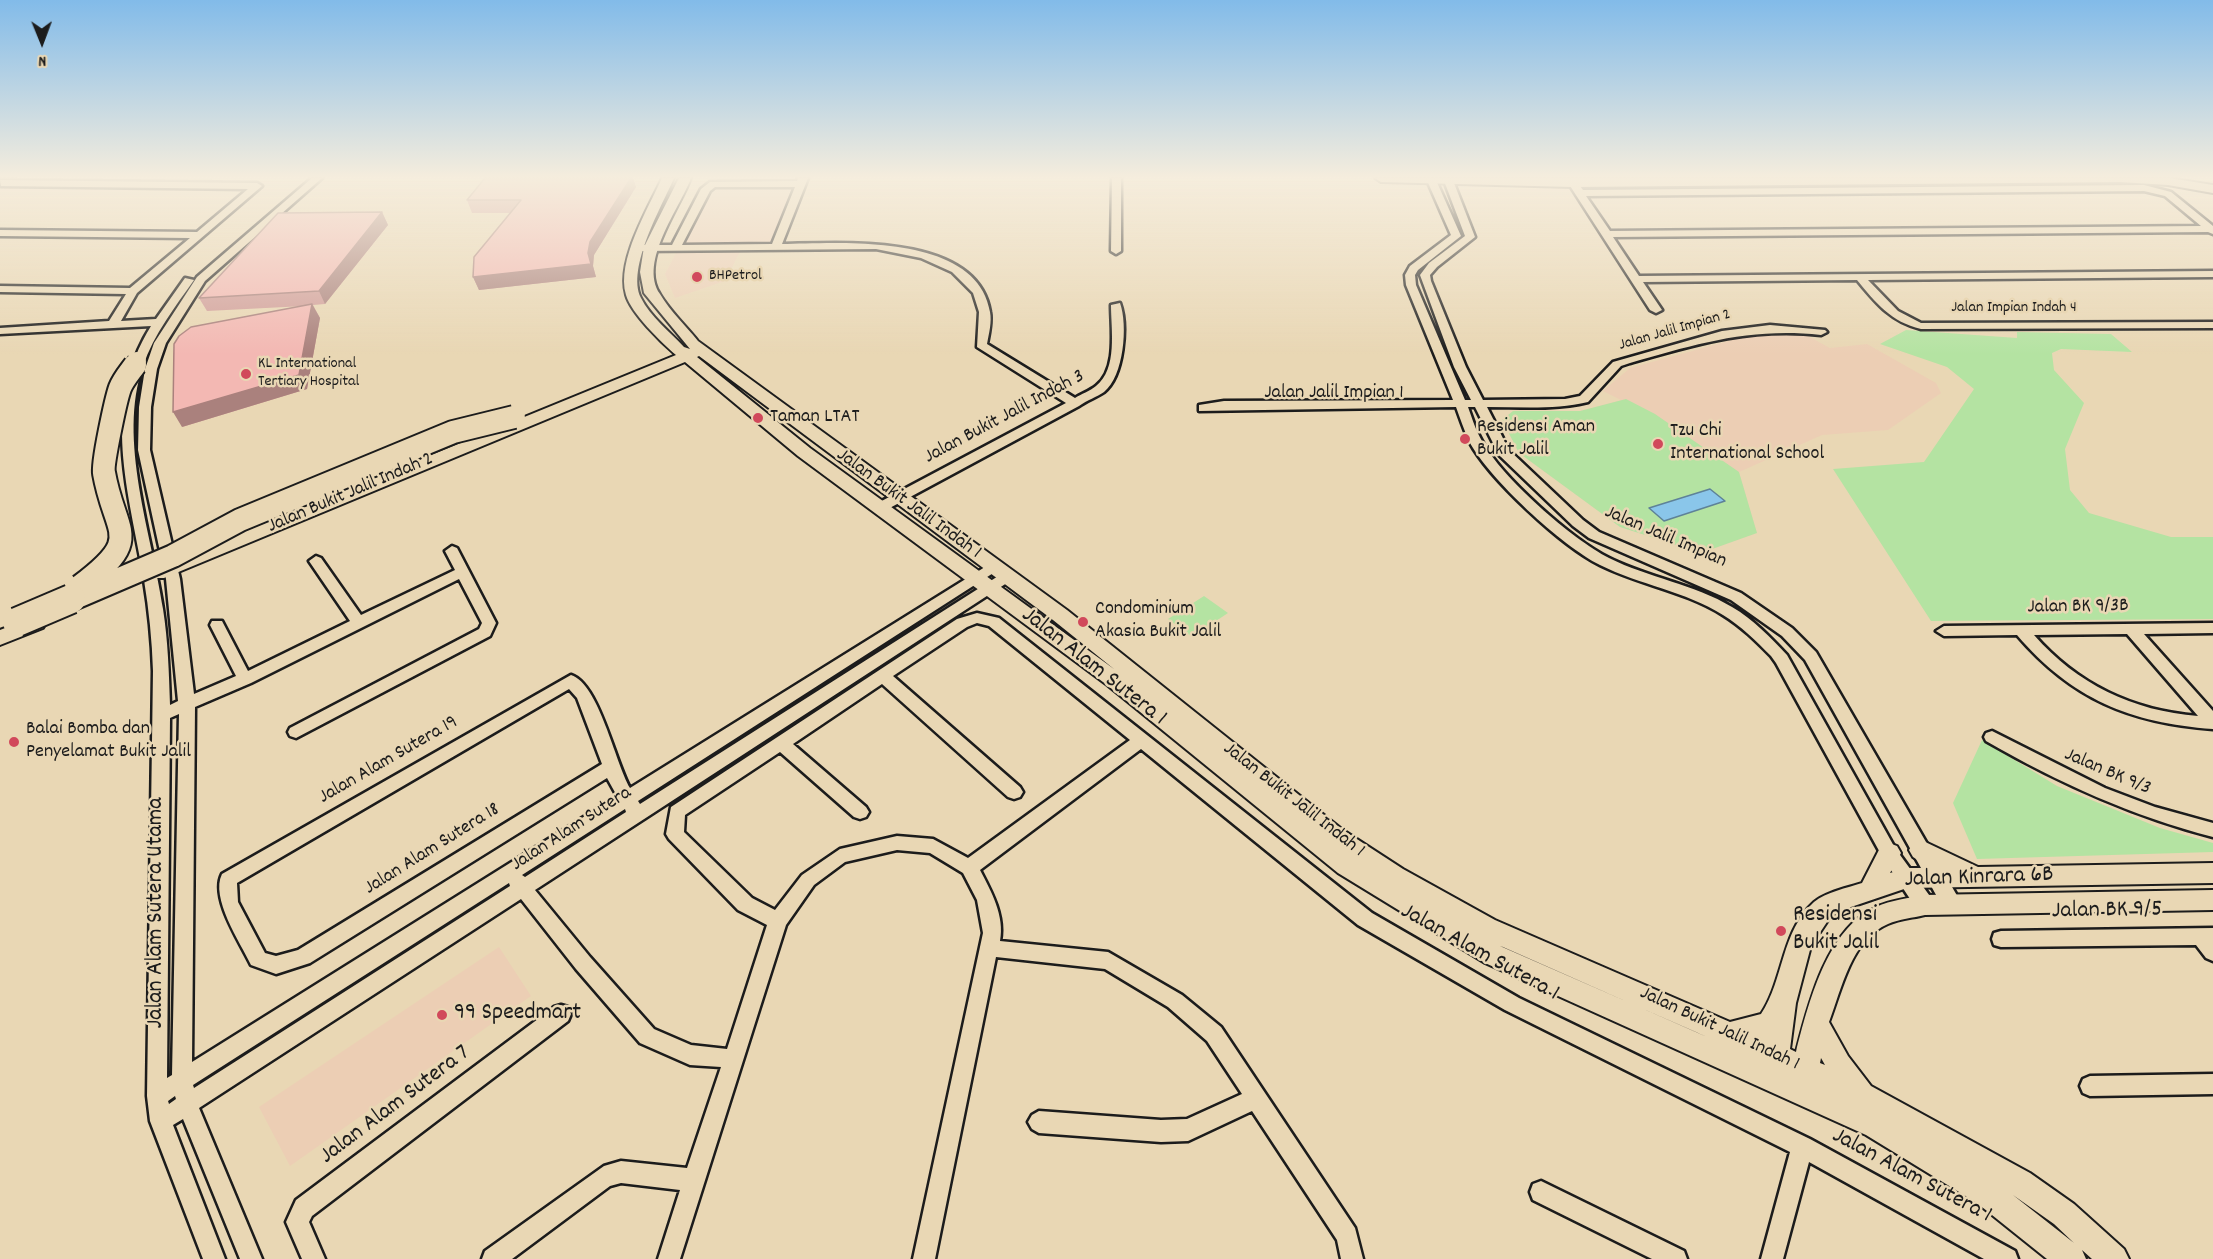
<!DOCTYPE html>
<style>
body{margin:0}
#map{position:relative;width:2213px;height:1259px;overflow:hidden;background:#e9d7b4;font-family:Dekko,sans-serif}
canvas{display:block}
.north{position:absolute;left:12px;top:12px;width:60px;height:60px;-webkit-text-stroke:4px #e9d7b4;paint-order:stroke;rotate:179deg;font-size:16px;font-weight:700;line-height:24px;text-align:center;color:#1c1c1c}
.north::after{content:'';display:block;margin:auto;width:21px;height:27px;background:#1c1c1c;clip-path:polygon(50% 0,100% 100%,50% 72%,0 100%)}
</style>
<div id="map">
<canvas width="2213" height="1259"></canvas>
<div class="north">N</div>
</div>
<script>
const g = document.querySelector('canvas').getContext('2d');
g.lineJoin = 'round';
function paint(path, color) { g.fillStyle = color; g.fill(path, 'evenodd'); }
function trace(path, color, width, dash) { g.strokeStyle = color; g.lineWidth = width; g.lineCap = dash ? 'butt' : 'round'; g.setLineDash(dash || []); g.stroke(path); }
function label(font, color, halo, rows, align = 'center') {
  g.font = font + ' Dekko,sans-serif'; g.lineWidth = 5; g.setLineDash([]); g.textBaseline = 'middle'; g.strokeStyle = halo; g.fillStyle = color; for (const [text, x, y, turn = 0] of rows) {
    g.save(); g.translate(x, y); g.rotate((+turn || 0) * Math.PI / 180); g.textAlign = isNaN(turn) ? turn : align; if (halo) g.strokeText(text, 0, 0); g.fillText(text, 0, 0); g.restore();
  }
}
paint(new Path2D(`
 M797 185 773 244H744L725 281 675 298 665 274 709 190 714 186Z
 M1754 334 1806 335 1830 348 1867 344 1936 383 1941 393 1888 430 1822 435 1739 472 1757 533 1701 553 1620 527 1519 453 1502 420 1513 411H1580L1621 400 1603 391 1630 368Z
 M499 947 531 996 290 1166 259 1107Z`), '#ecceb4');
paint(new Path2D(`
 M1906 330 2017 338V332L2111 334 2132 352 2061 349 2052 353 2054 370 2084 403 2065 449 2070 490 2089 513 2171 537H2213V619L1931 621 1833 469 1924 462 1974 389 1947 367 1880 344Z
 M1626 399 1655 414 1739 472 1757 533 1701 553 1620 527 1519 453 1502 420 1513 411H1580Z
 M1204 596 1228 613 1192 637 1168 619Z
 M1982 740 2057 786 2160 828 2213 843V852L1977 859 1953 803Z`), '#b4e3a2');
const water = new Path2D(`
 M1710 489 1725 501 1664 521 1649 508Z`);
paint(water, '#8ac6ea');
trace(water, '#5e8298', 1.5);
const minor = new Path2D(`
 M312 178H322L205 281 166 343 157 369 151 407 150 450 180 579 194 694 236 676 210 625 212 621H222L248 671 350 621 309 561 316 556 321 558 361 615 455 570 445 551 452 546 457 548 496 623 490 636 296 738 290 736 288 732 290 728 479 629 482 623 459 579 251 683 195 707 192 1062 617 796 607 778 310 963 276 974 251 965C240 942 210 898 222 874L571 675C599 684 615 762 630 788L993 562 998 564 1000 567 998 570 638 801 640 804 1003 573H1013L1015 576 1013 579 535 890 590 957 654 1029 691 1045 727 1049 767 925 738 910 669 839 666 834 671 807 957 619 977 613 999 618 1372 913 1519 998 1810 1139 2015 1251 2018 1259H1984L1809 1162 1783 1259H1761L1790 1152 1505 1010 1358 925 1141 749 980 870C991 891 1005 916 1000 941L1108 952 1182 995 1221 1027 1355 1228 1363 1259H1341L1337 1240 1252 1111 1188 1141 1161 1142 1039 1133 1032 1129 1028 1122 1032 1115 1039 1111 1161 1120 1187 1119 1242 1094 1207 1041 1168 1007 1105 969 996 957 935 1259H913L983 933 977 900 963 873 930 853 897 850 845 862 814 885 786 925 680 1259H658L680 1190 621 1183 610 1186 512 1259H482L485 1251 604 1166 621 1161 687 1168 721 1067 690 1065 640 1043 576 969 521 899 199 1108 262 1259H240L183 1119 173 1125 225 1259H203L150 1121 147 1096 153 671C152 641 149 610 144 580 129 491 100 408 151 326L0 334V328L109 321 126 294 0 292V286L130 288 190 238 0 236V230L197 232 248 189 1 186 0 180 257 183 262 186 137 293 121 321 156 319 185 278 194 280C175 307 154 334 143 366 117 440 152 534 163 609 168 641 169 673 170 705L178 701 166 579 138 450 139 407 145 369 154 343 197 277ZM977 623 989 626 1130 740 968 858 933 839 897 836 840 849 802 875 775 910 752 898 684 832 685 815 780 752 854 817 860 819 866 817 869 812 866 807 793 744 882 684 1008 797 1014 799 1020 797 1023 792 1020 787 893 676 967 627ZM569 689 577 698 602 764 298 950 276 956 265 953 238 902 237 883ZM179 714 172 1075 167 1078 170 718ZM625 809 626 812 525 877 522 875ZM509 883 510 886 194 1088 193 1085ZM175 1096 176 1099 169 1104 168 1101Z
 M798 178H808L782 244C839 243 977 232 990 312 992 322 989 333 987 344L1075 398C1081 394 1090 391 1096 386 1118 369 1111 329 1111 305L1120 303C1128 325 1124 376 1104 392 1097 397 1087 400 1079 406L886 510H876L874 507 876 504 1066 403 977 347 979 312 973 293 952 272 921 258 876 249 640 251 635 248 640 245H672L701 189 710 182 797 181ZM715 187H795L772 244 682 245 710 191Z
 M1112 178H1121V251L1116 254 1111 251Z
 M1426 178H1435L1461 236 1418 270 1415 275 1416 285 1465 400H1471L1454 367 1420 275 1429 263 1465 236 1443 178H1452L1475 237 1437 267 1430 275 1431 281 1466 367 1483 400 1565 399 1580 396 1613 362 1722 331 1770 325 1825 330 1827 332 1821 335C1751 327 1696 344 1630 363L1621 366 1588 402C1555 410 1521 407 1487 407L1509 450 1583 520 1599 532 1741 593 1792 628 1816 652 1959 899 1961 905 1959 911 1952 913 1945 911 1805 660 1782 636 1731 600 1589 538 1573 526 1499 455 1475 407H1468C1472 418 1476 431 1482 441 1502 478 1572 539 1609 558 1649 578 1694 584 1732 607 1753 619 1771 638 1787 655L1895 848 1932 899 1934 905 1932 911 1925 913 1918 911 1883 858 1776 663 1771 656C1756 641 1741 626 1723 615 1685 591 1640 585 1600 565 1562 546 1489 479 1469 441 1464 430 1460 418 1456 407L1199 411V405L1224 401 1453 400 1406 285 1405 275 1410 266 1451 235Z
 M1565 178H1574L1583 190 2144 185 2171 192 2213 226V234L2208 232 1613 237 1639 276 2213 271V277L1868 280 1898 311 1921 323 2213 322V328L1921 329C1891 322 1876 303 1857 280L1643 282 1662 310 1656 313 1650 310ZM2144 191 2165 196 2201 226 1610 231 1586 196Z
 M2213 623V633L2144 634 2213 711V729C2130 723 2072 699 2017 635L1944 636 1936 631 1944 626ZM2127 634 2198 716C2133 711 2077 684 2034 635Z
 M1992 731 2105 788 2155 807 2213 823V837C2132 816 2059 783 1986 741L1984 737 1986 733Z
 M2213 928V961L2206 958 2196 945 2001 947 1994 945 1992 939 1994 933 2001 931Z
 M561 1005 568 1007 571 1014 568 1021 312 1216 309 1222 325 1259H302L286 1222 296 1200 554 1007Z
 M2213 1074V1094L2090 1096 2083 1093 2080 1086 2083 1079 2090 1076Z
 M1541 1181 1684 1251 1687 1259H1652L1533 1200 1530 1192 1533 1184Z`);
const tertiary = new Path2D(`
 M662 178H674C662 206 626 268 641 298 650 316 670 332 684 347L690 349 644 293 640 272 644 247 679 178H691C680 208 638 262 660 294 670 311 686 326 698 341L1067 610 1343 830 1403 869 1495 920 1730 1022 1761 1014C1784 980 1781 931 1814 902 1826 892 1847 888 1862 883L1881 846 1889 843 1897 846 1901 853 1890 873 1907 868H1930L1913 857 1909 850 1913 843 1921 840 1978 867 2213 863V883L1907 888 1851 907 1831 916 1811 946 1796 1003 1790 1049 1796 1052C1808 1005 1827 928 1876 907 1891 900 1909 898 1925 895L2213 890V910L1925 915C1913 918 1899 919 1888 924 1851 940 1842 988 1829 1022L1848 1056 1871 1086 2030 1173 2074 1204 2124 1249 2129 1259H2092L2082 1250 2086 1259H2047L1977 1203 1866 1135 1485 963 1338 873 1107 685 798 456 685 362 164 578H150L148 574 150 570 676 355C661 342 631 313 626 295 616 261 648 209 662 178ZM699 356 1053 620 1114 669 810 448 697 357ZM1500 946 1696 1032 1707 1037 1503 947ZM1821 1058 1825 1065 1820 1063ZM2013 1195 2054 1224 2074 1243Z
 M1375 178H2169L2213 185V193L2168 185 2120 182 1573 187 1381 182Z
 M36 616 43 618 46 623 43 628 0 645V630Z`);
trace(minor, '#1c1c1c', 5);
trace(tertiary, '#1c1c1c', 4);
paint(minor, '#e9d7b4');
paint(tertiary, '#e9d7b4');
const trunkBridgeFar2 = new Path2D(`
 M134 366 137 361`);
const trunkBridgeFar1 = new Path2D(`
 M80 586C145 537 115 536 104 473 102 464 116 399 120 388 123 380 130 372 135 365
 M68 601 173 556 240 520 453 432 514 417`);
const trunkBridge = new Path2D(`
 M17 622 71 599`);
trace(trunkBridgeFar2, '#1c1c1c', 21, []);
trace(trunkBridgeFar1, '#1c1c1c', 26, []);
trace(trunkBridge, '#1c1c1c', 32, []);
trace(trunkBridgeFar2, '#e9d7b4', 18);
trace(trunkBridgeFar1, '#e9d7b4', 22);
trace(trunkBridge, '#e9d7b4', 28);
paint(new Path2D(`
 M485 178H633L636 187 594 255 593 266 596 277 479 290 473 277 511 213H472L467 200Z
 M382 212 388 225 325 304 313 305 320 318 307 389 182 427 305 306 207 311 199 298Z`), '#d19e9a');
paint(new Path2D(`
 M631 178H633L636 187 594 255 593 266 596 277 479 290 473 277 588 253 590 242Z
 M382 212 388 225 325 304 319 291Z
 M312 304 320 318 307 389 182 427 173 412Z`), '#aa817d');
const building = new Path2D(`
 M485 178H631L590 242 588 253 591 264 473 277 474 257 521 200H467Z
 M382 212 319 291 199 298 278 213Z
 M312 304 299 375 173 412 174 344 179 336 191 327Z`);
paint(building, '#f3b8b3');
trace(building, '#aa817d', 1.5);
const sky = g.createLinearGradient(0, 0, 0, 354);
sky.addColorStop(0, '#82bbe9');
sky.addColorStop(0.5, '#f5eddd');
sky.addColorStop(1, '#f5eddd00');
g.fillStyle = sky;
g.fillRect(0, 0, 2213, 354);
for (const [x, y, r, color] of [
 [697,277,6,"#d1495b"],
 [246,374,6,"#d1495b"],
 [758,418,6,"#d1495b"],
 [1465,439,6,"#d1495b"],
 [1658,444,6,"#d1495b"],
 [1083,622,6,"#d1495b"],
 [14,742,6,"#d1495b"],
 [1781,931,6,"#d1495b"],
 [442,1015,6,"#d1495b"]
]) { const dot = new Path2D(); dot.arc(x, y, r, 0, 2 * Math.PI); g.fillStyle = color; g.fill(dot); trace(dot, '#e9d7b4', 2); }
label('16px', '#1c1c1c', '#e9d7b4', [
 ["BHPetrol",709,277],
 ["KL International",258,365],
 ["Tertiary Hospital",258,383]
], 'left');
label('16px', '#1c1c1c', '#e9d7b4', [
 ["Jalan Impian Indah 4",2014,309],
 ["Jalan Jalil Impian 2",1675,331,-16]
]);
label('20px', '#1c1c1c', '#e9d7b4', [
 ["Jalan Jalil Impian 1",1334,394],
 ["Jalan Bukit Jalil Indah 3",1005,418,-28],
 ["Jalan Bukit Jalil Indah 2",351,494,-23],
 ["Jalan Bukit Jalil Indah 1",908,505,36],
 ["Jalan Jalil Impian",1665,538,23],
 ["Jalan BK 9/3B",2078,608,-1],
 ["Jalan Alam Sutera 19",389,761,-30],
 ["Jalan BK 9/3",2107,773,23],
 ["Jalan Bukit Jalil Indah 1",1293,801,38],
 ["Jalan Alam Sutera",572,830,-33],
 ["Jalan Alam Sutera 18",433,850,-32],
 ["Jalan Bukit Jalil Indah 1",1719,1030,25]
]);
label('20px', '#1c1c1c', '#e9d7b4', [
 ["Taman LTAT",770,418],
 ["Residensi Aman",1477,428],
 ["Bukit Jalil",1477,451],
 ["Tzu Chi",1670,432],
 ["International School",1670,455],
 ["Condominium",1095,610],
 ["Akasia Bukit Jalil",1095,633],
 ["Balai Bomba dan",26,730],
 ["Penyelamat Bukit Jalil",26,753]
], 'left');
label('24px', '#1c1c1c', '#e9d7b4', [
 ["Jalan Alam Sutera 1",1093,668,38],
 ["Jalan Kinrara 6B",1979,879,-2],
 ["Jalan BK 9/5",2107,912,-1],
 ["Jalan Alam Sutera Utama",158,913,-90],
 ["Jalan Alam Sutera 1",1479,954,29],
 ["Jalan Alam Sutera 7",396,1106,-37],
 ["Jalan Alam Sutera 1",1911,1177,28]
]);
label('24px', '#1c1c1c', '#e9d7b4', [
 ["Residensi",1793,917],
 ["Bukit Jalil",1793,945],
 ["99 Speedmart",454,1015]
], 'left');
</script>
